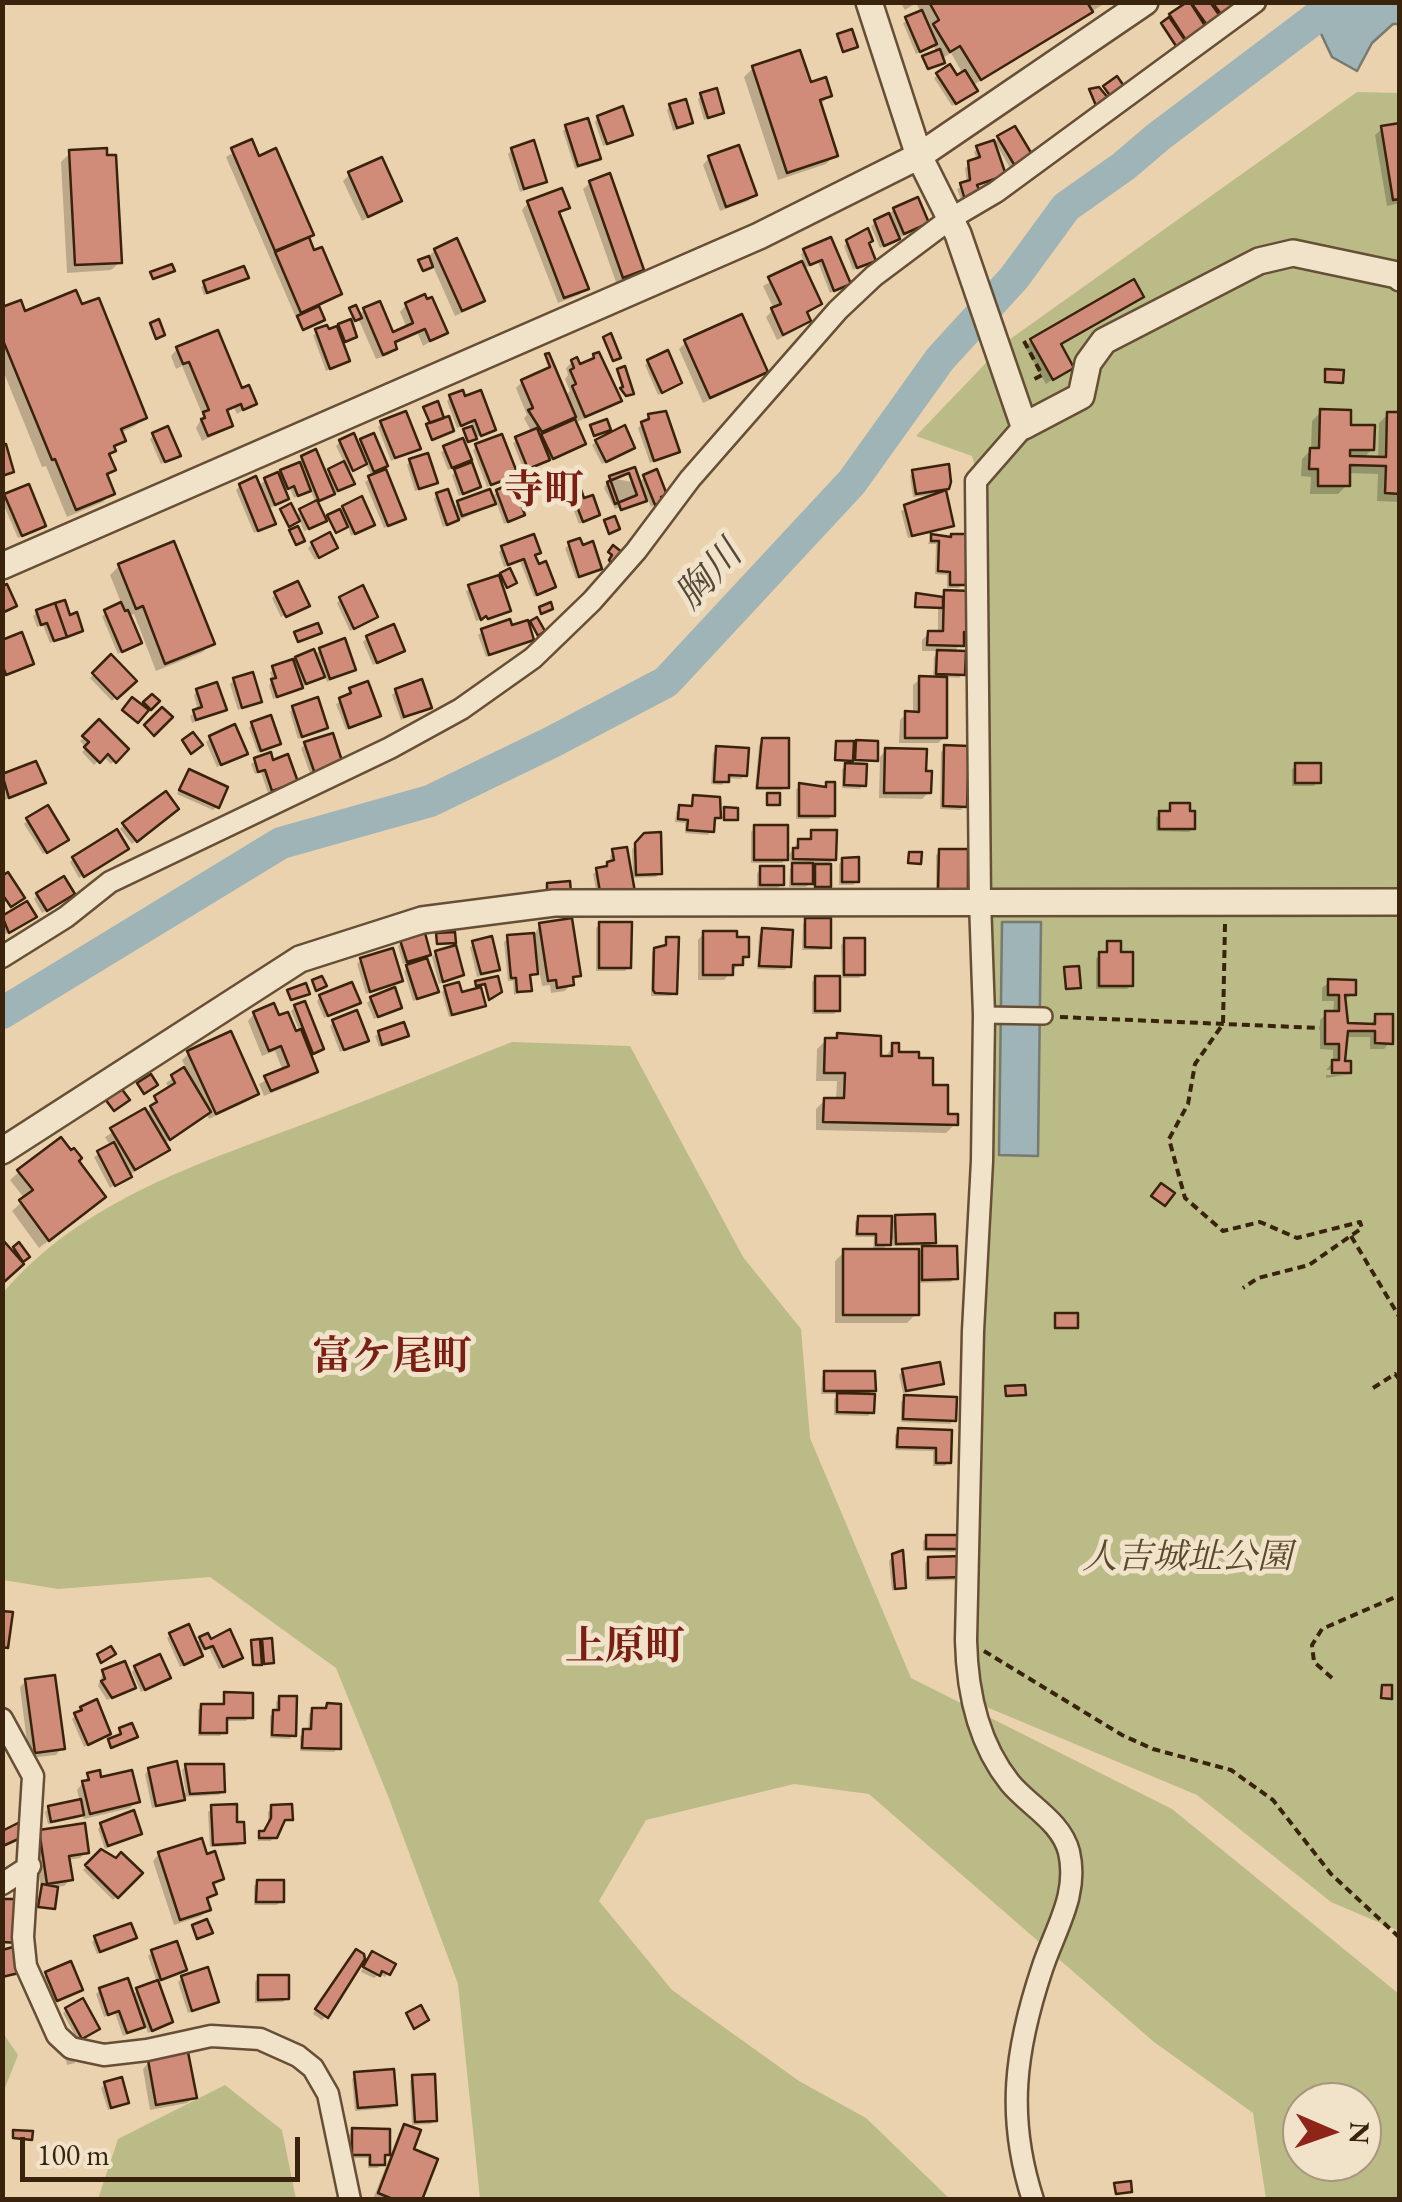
<!DOCTYPE html>
<meta charset="utf-8">
<style>
body{margin:0}
#map{position:relative;width:1402px;height:2202px;overflow:hidden;background:#ead2ae;font-family:"EB Garamond",serif}
canvas{display:block}
.frame{position:absolute;inset:0;border:5px solid #3a230d;pointer-events:none}
.north{position:absolute;left:1282px;top:2082px;width:100px;height:100px;box-sizing:border-box;background:#f1e2ca;border:2px solid #a8967e;border-radius:50%;rotate:92deg;font-size:28px;font-weight:700;line-height:40px;text-align:center;color:#3a230d}
.north::after{content:'';display:block;margin:auto;width:35px;height:45px;background:#8f2418;clip-path:polygon(50% 0,100% 100%,50% 72%,0 100%)}
.scale{position:absolute;left:20px;top:2137px;width:280px;height:45px;box-sizing:border-box;border:5px solid #3a230d;border-top:0;padding-left:12px;font-size:30px;line-height:35px;white-space:nowrap;color:#3a230d;-webkit-text-stroke:8px #f1e2ca;paint-order:stroke}
</style>
<div id="map">
<canvas width="1402" height="2202"></canvas>
<div class="frame"></div>
<div class="north">N</div>
<div class="scale">100 m</div>
</div>
<script>
const g = document.querySelector('canvas').getContext('2d');
g.lineJoin = 'round';
function paint(path, color) { g.fillStyle = color; g.fill(path, 'evenodd'); }
function trace(path, color, width, dash) { g.strokeStyle = color; g.lineWidth = width; g.lineCap = dash ? 'butt' : 'round'; g.setLineDash(dash || []); g.stroke(path); }
function label(font, color, halo, rows, align = 'center') {
  g.font = font + ' "EB Garamond","Noto Serif JP",serif'; g.lineWidth = 10; g.setLineDash([]); g.textBaseline = 'middle'; g.strokeStyle = halo; g.fillStyle = color; for (const [text, x, y, turn = 0] of rows) {
    g.save(); g.translate(x, y); g.rotate((+turn || 0) * Math.PI / 180); g.textAlign = isNaN(turn) ? turn : align; if (halo) g.strokeText(text, 0, 0); g.fillText(text, 0, 0); g.restore();
  }
}
paint(new Path2D(`
 M1357 92 1399 93V1931L1331 1902 1197 1795 984 1706 973 1633 980 485 972 456 916 436 1006 342Z
 M512 1042 630 1046 743 1257 801 1329 810 1438 911 1678 1172 1809 1399 1994V2199H1266L1253 2113 1154 2042 869 1794 794 1784 646 1820 599 1901 672 1990 799 2081 866 2118 950 2199H480L458 1984 388 1796 336 1668 210 1577 58 1589 3 1580V1293C83 1198 207 1161 320 1118 384 1094 448 1067 512 1042ZM1302 2102H1362V2162H1302Z
 M3 2033 18 2055 3 2093Z
 M225 2085 282 2130 296 2199H98L118 2139Z`), '#bbbb87');
const water = new Path2D(`
 M1306 2 1399 3V24H1393L1372 43 1357 71 1332 57Z
 M1002 922H1041L1038 1156 999 1155Z`);
paint(water, '#9eb4b6');
trace(water, '#767a72', 2.5);
paint(new Path2D(`
 M900 2H1107L972 86 971 94 952 106 934 78 938 75 956 78 963 74 951 53 941 59V63L926 69 923 59 937 53 933 45 916 54 903 23 921 13 916 3 905 10Z
 M1199 2H1241L1176 48 1161 26 1171 16Z
 M753 68 809 85 829 96 819 106 835 155 826 164 778 180 744 77Z
 M702 95 722 112 718 116 704 120 698 99Z
 M670 106 691 123 687 127 673 131 667 110Z
 M598 118 630 134 603 146 595 122Z
 M1400 126V203L1387 206 1375 135 1382 129Z
 M567 127 599 159 595 162 575 169 563 131Z
 M999 138 1026 160 1010 168 995 142Z
 M251 142 339 294 317 307 321 321 301 329 226 157Z
 M978 148 1000 178 975 186 978 193 962 202 957 189 967 184 965 168 977 160 974 152Z
 M512 150 544 181 540 185 520 192 508 154Z
 M70 153 120 262 111 270 67 273 61 162Z
 M709 158 754 195 748 201 720 211 703 165Z
 M350 174 399 201 362 221 343 181Z
 M590 183 641 270 634 276 616 282 583 189Z
 M528 203 567 207 558 214 586 288 579 295 558 303 522 210Z
 M894 210 922 226 880 248 871 226Z
 M829 240 848 283 830 293 818 262 803 269 819 304 805 314 808 321 802 327 777 340 766 317 774 309 763 286 804 263 801 254 804 251Z
 M848 242 867 244 873 260 853 270 844 246Z
 M435 251 482 300 475 307 455 316 432 264 421 271 418 263Z
 M246 277 204 295 201 287 205 284Z
 M1141 297 1059 346 1071 367 1046 384 1025 347 1031 341Z
 M406 305 445 333 423 346 418 334 393 345 395 348 388 355 376 359 358 318 353 320 350 311 355 309 358 316 364 310 392 335 407 328 400 312Z
 M2 310 24 315 144 418 135 426 120 433 123 440 107 456 113 470 106 477 112 493 103 502 67 517 46 466 42 467 2 368Z
 M339 326 353 338 340 343 347 360 326 371 313 335Z
 M686 342 765 371 758 378 703 403 679 349Z
 M177 349 254 403 237 414 234 408 225 412 230 425 224 431 202 441 196 428 203 416 182 366 176 369 171 356Z
 M594 356 619 400 612 407 574 423 579 447 524 471 513 443 532 433 524 418 527 415 516 388 522 382 564 397 570 391 565 379 568 375 566 368 572 362 579 368Z
 M649 362 679 383 658 395 645 365Z
 M450 397 493 430 462 443 469 459 457 470 479 487 459 496 452 475 463 464 448 470 441 452 466 440 463 432 473 428 471 422 457 428 447 401Z
 M1321 412 1348 427 1372 449 1363 459H1378L1379 423 1388 414H1400V502L1377 501 1378 474 1347 473V485L1338 494H1310L1311 477 1301 476 1302 459 1311 450 1312 421Z
 M649 417 677 451 650 463 638 428Z
 M382 423 418 448 391 461 378 427Z
 M154 435 178 455 161 464 150 439Z
 M372 436 403 518 399 522 384 528 365 482 372 477 365 462 347 473 352 483 348 487 316 503 324 521 320 525 304 531 299 519 288 526 280 512 290 506 295 516 316 504 310 489 294 498 290 488 283 491 286 499 282 503 267 509 273 524 254 533 236 490 240 486 258 487 265 480 300 465 302 458 325 476 345 464 336 446 340 442 356 446Z
 M596 442 632 447 602 464 592 445Z
 M476 447 515 474 487 487 491 498 497 492 522 514 504 524 496 501 489 507 443 527 434 499 437 495 452 509 458 503 489 492 473 450Z
 M410 461 435 482 431 486 415 491 407 465Z
 M914 472 943 489 951 525 947 529 908 538 901 511 932 495 913 497 910 476Z
 M573 476 582 501 598 515 579 524 571 503 566 505 562 495 552 498 549 488Z
 M645 477 664 494 661 501 651 507 647 497 615 509 604 488 607 482 611 478 638 483Z
 M6 496 43 525 18 538 2 501Z
 M344 508 372 525 351 536 348 525 334 531 328 518Z
 M932 536 949 539 963 584 959 588H947V575L935 574 936 544H928Z
 M312 544 335 548 315 560 308 548Z
 M569 545 599 568 576 579 565 548Z
 M503 548 538 552 533 557 553 587 534 597 520 561 504 567 499 552Z
 M119 566 212 643 203 652 156 671 134 614 128 616 139 642 118 654 102 616 122 605 110 575Z
 M502 575 514 583 506 588 501 577 497 578 508 610 476 621 466 591Z
 M945 593 967 632 954 653 963 674 959 678 945 677V737L938 743H899L900 720 906 714H913V685L920 679H933L934 657 939 651H922V640L929 633 938 634V608L915 607V597L939 599Z
 M276 594 306 605 281 617 272 598Z
 M341 599 375 617 350 631 337 603Z
 M37 612 68 618 80 630 50 643 43 625 37 627 33 616Z
 M511 628 531 639 486 657 478 635 482 632Z
 M367 638 402 650 373 665 363 642Z
 M320 650 353 670 327 682 324 674 296 691 273 699 269 685 273 681 270 672 297 659 314 656Z
 M111 657 133 681 112 701 90 678Z
 M234 680 259 701 238 710 230 684Z
 M350 690 378 715 346 730 336 704 348 697Z
 M197 691 224 710 192 723 190 716 198 711 194 695Z
 M396 691 429 707 401 720 392 695Z
 M293 708 325 727 298 739 290 712Z
 M99 723 126 749 111 764 103 756 94 765 82 752 87 748 80 741Z
 M252 724 279 743 258 753 249 728Z
 M210 738 241 757 217 767 206 742Z
 M763 741 786 787 782 790H755L759 745Z
 M305 745 340 763 311 776 301 748Z
 M945 748 965 806 961 810 940 809 941 752Z
 M717 749 745 775 741 779 726 778 722 785 711 784 713 753Z
 M886 750 924 773 929 792 922 799 879 798 880 757Z
 M255 761 291 785 268 793 261 772 255 774 251 764Z
 M849 763H872H865L864 785 860 789 842 788V769Z
 M35 764 43 782 5 800 2 777Z
 M1296 766 1318 782 1314 786H1292V769Z
 M189 772 217 807 213 810 177 794Z
 M827 785 833 815 829 819H796V789L800 786 823 789Z
 M694 798 718 817 708 835 685 833V823L675 822 676 812 680 808H689Z
 M1171 806 1193 828 1189 832 1156 831V817L1167 813Z
 M172 813 132 844 120 829 124 825Z
 M28 820 62 843 43 854 24 824Z
 M755 828 786 859 799 841H808L812 832 834 859 828 864 827 887H815V879L806 887H789L790 869 796 862H790V855L782 863H751V832Z
 M645 835 660 873 656 877 630 878 598 900 593 874 611 863 610 856 614 852 630 877H633L632 849Z
 M940 852 965 888 962 892H936V855Z
 M122 853 79 878 70 862 73 859Z
 M843 860 857 881 853 885H839V864Z
 M761 869 781 884 778 888H757V873Z
 M37 895 68 898 42 913 34 899Z
 M27 905 30 920 4 935 2 919Z
 M806 920 828 946 824 950H802L803 924Z
 M600 924 629 967 625 971H596V928Z
 M540 925 578 975 565 991 551 993 550 985 542 986 539 969 528 977 529 990 514 995 513 981H508L504 942 508 938 534 935Z
 M762 931 789 966 785 970 757 969 759 935Z
 M704 933 747 956 724 980H698V940Z
 M667 939 675 993 671 996H651L652 952 663 948Z
 M845 941 863 974 859 978H842L841 945Z
 M402 942 428 954 425 958 436 991 432 995 413 1001 404 971 414 961 403 964 398 946Z
 M1108 943 1119 955 1131 985 1127 989H1096V958L1105 954Z
 M474 944 497 969 493 973 477 977 470 947Z
 M436 953 461 975 439 984 432 957Z
 M361 960 401 981 366 994 357 964Z
 M816 978 838 1010 834 1014H812V982Z
 M496 979 499 992 488 998 484 984 478 986 483 1005 479 1009 449 1017 442 992 446 988 460 995 477 991 476 983Z
 M1329 982 1353 994 1343 1001 1346 1026H1370L1376 1016 1390 1042 1384 1049H1370V1037H1345L1342 1063 1348 1072 1345 1075V1070H1326L1333 1062V1050L1320 1049V1020L1326 1014H1333L1334 1001H1322V988Z
 M320 997 358 1003 324 1018 317 1001Z
 M371 999 400 1007 374 1019 367 1003Z
 M295 1007 321 1049 309 1056 315 1071 309 1078 264 1096 259 1084 283 1071 275 1051 262 1056 248 1021 254 1014 295 1034 300 1032 291 1011Z
 M334 1022 366 1040 340 1052 330 1026Z
 M379 1033 406 1036 379 1047 375 1036Z
 M838 1036 879 1059H884L893 1046 897 1054 930 1087 945 1116 955 1124 946 1133 816 1130V1109L825 1100H836L837 1081H816L817 1049 826 1040H834Z
 M189 1053 256 1094 250 1100 209 1119 206 1113 163 1144 160 1155 110 1188 94 1157 111 1147 105 1137 151 1109 149 1105 170 1090 166 1083 186 1068 182 1060Z
 M1326 1075H1345L1326 1078Z
 M76 1161 94 1206 39 1248 12 1211 25 1199 10 1180 19 1172Z
 M896 1217 933 1242 927 1248 955 1278 951 1282 916 1283V1314L907 1323H835V1261L844 1252 873 1251 874 1237H855V1222L859 1218 889 1225ZM893 1239V1246H926L916 1255 881 1251Z
 M903 1371 941 1383 937 1387 903 1393 899 1375Z
 M825 1373 873 1390 867 1396 872 1412 868 1416 834 1415V1399L840 1394H821L822 1377Z
 M905 1398 954 1420 950 1424 901 1422V1402Z
 M899 1431 949 1432 948 1462 945 1466H933V1451L895 1450V1435Z
 M927 1537 958 1548 954 1552 923 1551V1541Z
 M893 1556 903 1587 892 1591 889 1561Z
 M929 1559 961 1576 957 1580 925 1581V1563Z
 M171 1635 195 1644 201 1639 240 1658 219 1669 209 1648 199 1652 200 1656 197 1660 180 1667 167 1638Z
 M270 1641 271 1662 252 1665 251 1644Z
 M135 1668 168 1677 141 1692 132 1672Z
 M103 1672 133 1687 107 1700 98 1686Z
 M26 1681 62 1748 56 1755 29 1758 20 1687Z
 M225 1695 250 1717 246 1721H225L224 1732 220 1736H198V1710L202 1706 221 1707Z
 M280 1698 293 1735 290 1739 270 1738V1716L276 1713V1702Z
 M82 1709 108 1734 84 1747 72 1719Z
 M313 1710 338 1748 334 1752 300 1751V1736L308 1732 309 1714Z
 M186 1766 223 1791 219 1795 182 1797 179 1803 152 1808 145 1774 149 1770 181 1794 186 1793 182 1770Z
 M89 1775 137 1801 130 1808 84 1819 82 1814 78 1818 48 1824 45 1812 49 1808 80 1802 77 1790Z
 M212 1808 235 1825 242 1842 238 1846 210 1847 208 1812Z
 M272 1808 290 1819 281 1823 271 1841H257L268 1824V1812Z
 M101 1825 140 1833 105 1849 98 1829Z
 M40 1832 86 1852 80 1858 67 1860 70 1880 64 1886 55 1887 51 1909 38 1907 41 1890 34 1838Z
 M101 1852 139 1873 113 1900 83 1870Z
 M159 1854 205 1857 222 1878 212 1886 214 1894 205 1901 208 1909 201 1916 174 1925 153 1861Z
 M258 1882 281 1901 277 1905H254V1886Z
 M96 1938H134L97 1954 92 1942Z
 M356 1952 326 2016 322 2020 313 2014 348 1958Z
 M152 1953 185 1970 157 1982 148 1956Z
 M369 1957 388 1973 385 1977 379 1974 374 1978 361 1972Z
 M47 1974 80 1989 53 2003 43 1978Z
 M182 1978 216 2002 188 2013 178 1982Z
 M259 1978 287 1998 283 2002 255 2003V1982Z
 M100 1990 132 1996 137 1991 171 2022 148 2033 145 2024 138 2030 123 2036 115 2013 104 2017 96 1994Z
 M66 2010 93 2032 78 2041 63 2013Z
 M73 2053 75 2063 67 2065 65 2055Z
 M149 2062 194 2097 187 2103 150 2110 143 2069Z
 M356 2075 394 2104 391 2108 355 2111 352 2079Z
 M413 2077 435 2120 431 2124 412 2125 410 2081Z
 M105 2085 126 2102 122 2106 108 2110 101 2088Z
 M405 2127 419 2200 373 2199 399 2133Z
 M353 2131 387 2154 378 2168H368V2158H349V2135Z`), '#0003');
trace(new Path2D(`
 M2 1013 281 843 430 801 552 742 666 682 852 482 940 359 1014 278 1066 207 1124 166 1158 137 1337 2`), '#9eb4b6', 32);
const building = new Path2D(`
 M929 2H1087L1093 12 981 80 960 46 950 52 933 24 939 20Z
 M1187 2H1190L1209 32 1189 45 1169 14Z
 M1195 2H1210L1222 19 1209 28 1192 4Z
 M1212 2H1233L1237 8 1224 18Z
 M922 10 937 44 920 52 905 17Z
 M1169 17 1187 43 1178 49 1161 23Z
 M852 29 858 47 843 52 837 34Z
 M940 49 945 63 928 69 922 56Z
 M800 50 811 82 826 77 832 96 820 100 838 156 787 173 752 66Z
 M950 64 957 75 965 70 978 91 956 104 936 73Z
 M1117 76 1126 89 1111 97 1103 86Z
 M1099 87 1109 99 1097 108 1089 89Z
 M717 88 724 113 708 118 700 93Z
 M686 99 693 123 677 128 669 104Z
 M623 106 633 135 607 144 597 116Z
 M588 118 601 159 578 166 565 125Z
 M1400 123V199L1393 200 1381 126Z
 M1015 126 1033 156 1015 166 997 136Z
 M252 139 259 156 276 148 314 235 275 251 231 148Z
 M534 140 547 182 524 189 511 148Z
 M994 140 1006 175 977 185 981 194 965 200 960 183 970 180 968 161 980 157 976 146Z
 M739 145 757 195 726 207 708 156Z
 M107 148V155H116L122 263 75 265 69 150Z
 M382 157 402 201 368 217 348 172Z
 M610 173 644 270 623 278 589 181Z
 M562 188 570 208 559 212 589 289 564 298 527 201Z
 M918 197 929 223 904 234 893 208Z
 M889 213 900 239 884 246 874 220Z
 M868 228 873 241 869 243 876 261 857 268 846 240Z
 M309 237 314 250 322 247 342 294 301 313 275 252Z
 M831 237 851 284 834 291 822 260 810 265 803 249Z
 M457 238 485 301 462 311 434 249Z
 M429 256 433 267 423 271 418 260Z
 M802 261 822 304 807 312 811 321 783 335 771 308 781 304 768 277Z
 M172 264 175 271 153 279 150 272Z
 M244 266 249 278 207 293 203 281Z
 M1134 279 1144 297 1061 344 1074 368 1053 380 1030 339Z
 M76 290 82 304 99 298 147 418 121 429 126 441 114 446 116 451 109 454 116 470 107 474 115 494 76 510 55 459 52 460 2 338V307L21 300 25 311Z
 M425 294 427 299 432 297 448 333 430 341 425 329 395 342 397 349 383 355 363 308 380 301 393 332 413 323 405 303Z
 M356 305 362 318 355 321 349 308Z
 M319 306 325 320 303 330 297 316Z
 M742 314 768 372 710 398 684 340Z
 M159 319 165 335 156 339 150 323Z
 M351 319 357 337 345 342 338 324Z
 M327 325 329 329 337 326 350 361 330 369 315 329Z
 M218 330 242 388 249 385 257 404 243 410 241 404 227 410 233 426 208 436 201 419 205 418 203 412 209 410 189 362 183 364 176 347Z
 M611 333 621 358 613 361 603 337Z
 M668 350 682 383 662 393 647 360Z
 M599 352 622 401 585 417 572 386 576 384 570 370 574 368 571 360 577 357 580 364 594 358 593 354Z
 M549 353 576 417 542 432 528 410 533 408 521 380 550 367 545 354Z
 M625 366 634 394 626 396 620 388 623 387 617 369Z
 M1325 369 1344 370 1343 383 1325 382Z
 M463 390 465 396 481 390 496 430 481 436 475 420 461 426 449 395Z
 M438 401 444 418 430 423 423 407Z
 M1320 409 1351 410V425H1375L1374 450H1350V456L1386 457 1387 412H1400V494L1385 493 1386 466 1350 465V486H1318V469H1309L1310 448H1319Z
 M406 411 421 449 395 458 380 421Z
 M666 411 680 452 654 461 641 422 649 419 648 414Z
 M449 416 454 431 432 440 426 424Z
 M575 419 586 444 553 459 541 434Z
 M607 419 611 430 594 436 590 425Z
 M625 425 635 448 606 462 595 440Z
 M168 426 181 456 165 462 152 433Z
 M472 426 477 439 468 442 463 429Z
 M537 428 550 460 528 469 515 437Z
 M354 433 367 464 353 471 339 440Z
 M374 433 388 466 374 472 360 439Z
 M502 434 518 475 491 485 475 444Z
 M463 438 472 460 452 468 443 446Z
 M6 444 14 472 2 476V445Z
 M316 449 335 494 319 501 301 456Z
 M428 453 438 483 419 489 409 459Z
 M344 461 355 484 338 491 328 469Z
 M300 462 311 491 298 496 294 486 288 489 280 470Z
 M472 462 481 487 463 494 454 469Z
 M949 464 951 482 949 489 916 494 912 470Z
 M635 467 647 501 621 510 609 476Z
 M386 469 406 519 388 526 368 476Z
 M657 469 667 495 661 497 664 502 655 505 643 475Z
 M278 472 289 499 275 505 264 478Z
 M575 473 584 498 593 495 600 515 583 522 575 501 569 503 566 492 556 496 551 482Z
 M629 473 637 495 615 504 607 482Z
 M256 476 276 524 258 531 239 484Z
 M513 483 525 515 508 522 496 490Z
 M29 484 46 526 22 536 4 494Z
 M448 489 459 520 447 525 436 493Z
 M490 489 496 504 462 516 457 501Z
 M946 490 954 526 912 536 904 505Z
 M362 496 375 525 355 534 342 506Z
 M317 500 327 521 309 529 299 509Z
 M291 503 300 521 289 527 280 509Z
 M340 509 348 527 336 533 327 515Z
 M615 516 620 529 609 534 604 520Z
 M298 526 305 541 296 545 289 530Z
 M330 532 338 548 319 558 311 542Z
 M534 534 541 553 535 555 539 564 546 561 556 587 537 595 524 559 508 565 501 546Z
 M931 534 951 537V534H967L966 585H950V572L938 571 939 541H931Z
 M580 538 583 545 593 541 602 569 579 577 568 542Z
 M174 541 215 644 165 664 143 606 136 609 118 564Z
 M613 545 623 553 613 567 609 560 612 555 608 552Z
 M510 568 517 583 507 588 500 573Z
 M499 575 511 611 488 619 486 616 481 620 468 585Z
 M298 581 310 606 286 617 274 592Z
 M7 584 17 606 2 613V586Z
 M363 585 378 617 354 629 339 597Z
 M944 590 971 591 970 633 964 632V646L927 645 928 631H943Z
 M916 593 943 597V608L915 607Z
 M65 600 70 615 77 612 83 631 67 637 55 603Z
 M121 602 125 611 128 610 142 643 122 652 104 610Z
 M551 602 553 609 541 614 539 607Z
 M55 603 67 637 54 641 47 623 41 625 36 610Z
 M537 617 545 631 538 636 530 621Z
 M510 619 512 625 528 620 534 640 489 655 481 629Z
 M318 623 322 633 298 642 294 632Z
 M394 624 405 651 377 663 366 636Z
 M22 632 34 664 6 675 2 664V640Z
 M345 638 356 670 330 679 319 648Z
 M314 649 325 677 306 684 295 657Z
 M937 650 966 651 965 675 936 674Z
 M111 654 137 681 117 699 92 673Z
 M293 659 303 688 277 697 271 679 276 678 272 666Z
 M253 672 262 702 242 708 233 678Z
 M919 676 947 677V738H905V711L919 712Z
 M422 679 432 708 404 717 395 689Z
 M368 681 381 716 349 728 339 698 351 693 349 688Z
 M217 682 227 710 196 720 193 710 202 707 196 689Z
 M152 694 160 701 151 710 143 702Z
 M132 697 149 710 138 723 122 710Z
 M318 697 328 728 302 737 292 706Z
 M162 707 173 717 154 736 144 725Z
 M271 715 281 744 261 751 251 722Z
 M99 719 129 749 116 763 108 754 100 763 84 747 89 742 82 736Z
 M235 724 248 754 221 765 209 736Z
 M193 732 203 745 191 754 182 740Z
 M333 733 343 764 315 774 304 742Z
 M762 738H789V788H757Z
 M856 740 878 741V761L855 760Z
 M836 741H854L853 761 835 760Z
 M944 745 969 746 967 807 943 806Z
 M716 746 749 748 747 776 729 775V782H714Z
 M885 748 927 749 926 771H932L931 793H884Z
 M271 752 273 760 288 754 298 782 272 791 265 770 258 772 254 758Z
 M36 761 46 783 9 798 2 774Z
 M845 763 867 764 866 786 844 785Z
 M1295 763H1321V783H1295Z
 M189 769 228 787 219 808 179 790Z
 M826 782H835V816H799V783L826 787Z
 M166 791 179 809 137 842 122 823Z
 M767 793H780V805H767Z
 M693 795 720 797 721 818H715L714 832 687 830 688 820 678 819 679 805 692 806Z
 M1170 803H1190V811H1195V829H1159V811H1170Z
 M48 805 69 840 47 853 26 818Z
 M724 807 738 808V820H724Z
 M754 825H788V860H754Z
 M117 829 129 849 84 877 72 857Z
 M811 830H837L836 860 793 859V848H798V839H811Z
 M661 832 662 874 636 875 635 843 644 833Z
 M627 847 635 892 601 898 596 868 607 866V862L614 860 612 849Z
 M939 849H968V889L938 890Z
 M909 852H922L921 864 908 863Z
 M859 857V882H842V858Z
 M792 863H813V884H792Z
 M815 864H831V887H815Z
 M760 866H784V885H760Z
 M8 872 25 898 11 907 2 894V876Z
 M64 876 75 894 47 911 36 893Z
 M570 881 571 892 547 894V883Z
 M27 901 37 917 9 933 2 916Z
 M572 918 581 976 573 977 574 985 557 988 556 980 548 981 539 923Z
 M805 918H831V948L805 947Z
 M599 922H632L631 968H599Z
 M762 928 793 930 791 967 759 966Z
 M703 931H737V937H749V957H743V965H733V975H703Z
 M455 932 456 943 437 944 436 933Z
 M425 933 431 955 407 962 400 940Z
 M534 933 538 974 530 975 532 991 517 992 516 978H511L507 935Z
 M492 936 500 970 481 974 472 941Z
 M666 937H679L677 994 655 993 653 990 654 948 666 945Z
 M844 938H865V975H844Z
 M1107 941H1121V952H1133V986H1099V952H1107Z
 M456 945 464 975 443 982 435 951Z
 M393 948 403 981 370 992 360 958Z
 M427 958 439 992 417 999 406 965Z
 M1079 966 1081 988 1066 989 1064 967Z
 M322 976 327 986 316 991 312 980Z
 M498 976 502 992 489 1000 485 984 476 986 475 981Z
 M815 976H840V1011H815Z
 M1328 979 1356 980V995H1345L1348 1023 1375 1024V1014H1393V1044L1375 1043V1031H1348L1345 1061H1351V1073H1332V1060H1339V1044H1325V1011H1339V995H1328Z
 M352 982 361 1003 328 1016 319 995Z
 M459 982 462 992 481 987 486 1006 452 1015 444 986Z
 M306 983 310 994 291 1000 287 990Z
 M395 987 402 1008 378 1017 370 997Z
 M305 1001 324 1049 313 1054 294 1005Z
 M274 1003 279 1015 288 1012 296 1031 301 1029 318 1072 271 1091 264 1076 289 1066 281 1046 269 1051 253 1012Z
 M357 1010 369 1041 344 1050 332 1020Z
 M404 1022 409 1036 382 1045 378 1031Z
 M231 1031 259 1094 216 1114 187 1051Z
 M837 1033 881 1036V1056H892V1043H899V1052H919V1058H933V1085H948V1114H958V1125L823 1122 824 1098H844L845 1073H824L825 1038H837Z
 M184 1067 211 1112 170 1140 150 1106 157 1102 154 1096 175 1083 171 1075Z
 M151 1074 158 1085 144 1094 137 1083Z
 M121 1088 130 1100 114 1111 105 1099Z
 M145 1108 170 1150 135 1170 110 1128Z
 M61 1137 71 1150 74 1148 82 1158 79 1161 106 1197 49 1241 19 1200 33 1190 17 1170Z
 M114 1142 132 1177 115 1186 97 1151Z
 M1161 1183 1175 1193 1165 1206 1151 1196Z
 M935 1214 936 1243 896 1244 895 1215Z
 M858 1216H892L891 1245H876V1234H857Z
 M2 1239 24 1264 4 1282 2 1280Z
 M19 1242 30 1257 23 1262 13 1247Z
 M922 1246H957L958 1279 922 1280Z
 M843 1249H919V1315H843Z
 M1055 1313H1078V1328H1055Z
 M940 1362 944 1384 906 1391 902 1369Z
 M824 1371H875L876 1391H824Z
 M1025 1385 1026 1395 1006 1396 1005 1386Z
 M837 1393 875 1394 874 1413 837 1412Z
 M904 1395 957 1397 956 1421 903 1419Z
 M898 1428 952 1430 951 1463H936V1448L897 1447Z
 M926 1535H960V1549H926Z
 M903 1550 906 1588 895 1589 892 1554Z
 M963 1556V1577L928 1578V1557Z
 M2 1611 13 1612 8 1648 2 1647Z
 M189 1624 203 1656 184 1665 169 1633Z
 M230 1629 243 1658 223 1667 213 1646 205 1649 199 1637 208 1633 211 1639Z
 M272 1638 274 1663 264 1664 262 1639Z
 M260 1639 262 1665H253L251 1640Z
 M111 1646 116 1654 101 1663 97 1654Z
 M160 1654 171 1678 145 1690 134 1666Z
 M125 1661 136 1688 112 1698 101 1681 105 1679 102 1670Z
 M55 1675 65 1749 35 1753 25 1679Z
 M1382 1685H1392V1699L1381 1698Z
 M224 1692 253 1693V1718H227V1733H200L201 1704H224Z
 M279 1696H297L296 1736 272 1735 273 1710H279Z
 M97 1699 111 1734 88 1745 74 1713 82 1710 80 1707Z
 M327 1703 341 1704V1749L302 1748 303 1729H311L312 1708H326Z
 M132 1723 138 1737 111 1748 108 1739 121 1734 119 1728Z
 M177 1761 185 1800 156 1806 148 1768Z
 M185 1764H224L225 1792 190 1794Z
 M100 1770 101 1777 132 1770 140 1802 90 1814 82 1781 89 1780 87 1773Z
 M81 1799 84 1815 51 1822 48 1806Z
 M237 1804V1822H244L245 1843 213 1845 211 1805Z
 M292 1804 293 1820H285L277 1838H259V1831H264L271 1818V1805Z
 M134 1810 142 1834 108 1846 100 1823Z
 M20 1822 27 1835 3 1846 2 1831Z
 M85 1823 89 1853 69 1856 73 1880 47 1884 39 1830Z
 M202 1838 207 1854 215 1851 224 1879 213 1883 217 1894 207 1898 211 1910 180 1920 158 1852Z
 M101 1849 116 1858 121 1852 143 1873 118 1898 85 1865Z
 M257 1880H284V1902H256Z
 M42 1884 58 1887 55 1909 38 1907Z
 M2 1899H20L19 1943 2 1942Z
 M207 1919 213 1933 197 1939 192 1925Z
 M131 1923 137 1938 100 1952 94 1936Z
 M177 1941 187 1970 161 1980 151 1950Z
 M13 1947 19 1973 2 1977V1950Z
 M356 1949 364 1954 365 1959 328 2018 315 2009Z
 M372 1951 396 1964 390 1975 382 1971 380 1976 363 1967Z
 M71 1961 83 1990 57 2001 45 1972Z
 M208 1967 219 2002 192 2011 181 1976Z
 M258 1975H289V1999L258 2000Z
 M128 1978 145 2027 127 2033 119 2011 108 2015 99 1988Z
 M158 1980 173 2022 152 2031 136 1988Z
 M83 1998 100 2029 82 2039 65 2008Z
 M421 2005 429 2020 414 2029 406 2013Z
 M188 2052 197 2098 156 2105 148 2060Z
 M394 2069 397 2105 358 2108 354 2072Z
 M435 2074 437 2121 415 2122 412 2075Z
 M122 2077 129 2103 111 2108 104 2082Z
 M404 2124 421 2130 414 2149 438 2159 422 2200H395L378 2193Z
 M352 2128 390 2129V2155H385V2165H370V2155H352Z
 M13 2130 33 2131 32 2140 13 2138Z
 M1131 2181 1132 2192 1116 2194 1114 2183Z`);
paint(building, '#d18b79');
trace(building, '#3a230d', 2.5);
const pedestrian = new Path2D(`
 M984 1015 1044 1016`);
const minor = new Path2D(`
 M1024 426 976 481 980 901 984 1015 982 1161 973 1331 966 1640C967 1690 978 1743 1010 1783 1029 1806 1061 1821 1069 1852 1079 1895 1055 1929 1042 1969 1015 2050 1006 2117 1033 2200
 M2 957 66 917 110 882 390 748 461 709 533 658 592 601 636 551 690 479 838 310 874 276 950 219 996 192 1255 2
 M2 1719 33 1776 23 1937 26 1966 57 2035 71 2048 104 2055 147 2050 211 2036 260 2039 298 2056 313 2068 328 2094 350 2200
 M2 1884 30 1866`);
const tertiary = new Path2D(`
 M869 2 919 156 958 234 1024 426 1081 396 1088 363 1104 341 1259 261 1293 253 1397 275 1400 278
 M2 566 759 236 919 156 1145 2
 M2 1151 300 959 422 920 554 903 1400 902`);
trace(pedestrian, '#664f35', 20);
trace(minor, '#664f35', 25);
trace(tertiary, '#664f35', 30);
trace(new Path2D(`
 M1024 341 1042 375 1031 381
 M1225 924 1223 1024 1195 1064 1188 1104 1169 1139 1185 1198 1223 1231 1260 1222 1297 1238 1360 1222 1362 1228 1309 1265 1258 1278 1243 1288
 M1060 1017 1320 1028
 M1351 1236 1400 1318
 M1373 1388 1395 1374 1400 1380
 M984 1651 1122 1735 1153 1749 1231 1770 1273 1800 1331 1874 1400 1938
 M1332 1678 1314 1662 1312 1645 1322 1629 1400 1595`), '#3a230d', 4, [8, 5]);
trace(pedestrian, '#f1e2ca', 15);
trace(minor, '#f1e2ca', 20);
trace(tertiary, '#f1e2ca', 25);
label('italic 35px', '#5a492c', '#f1e2ca', [
 ["人吉城址公園",1187,1558]
]);
label('italic 38px', '#534737', '#f1e2ca', [
 ["胸川",710,576,-47]
]);
label('bold 40px', '#7a1f14', '#f1e2ca', [
 ["寺町",544,492],
 ["富ケ尾町",392,1358],
 ["上原町",625,1648]
]);
</script>
